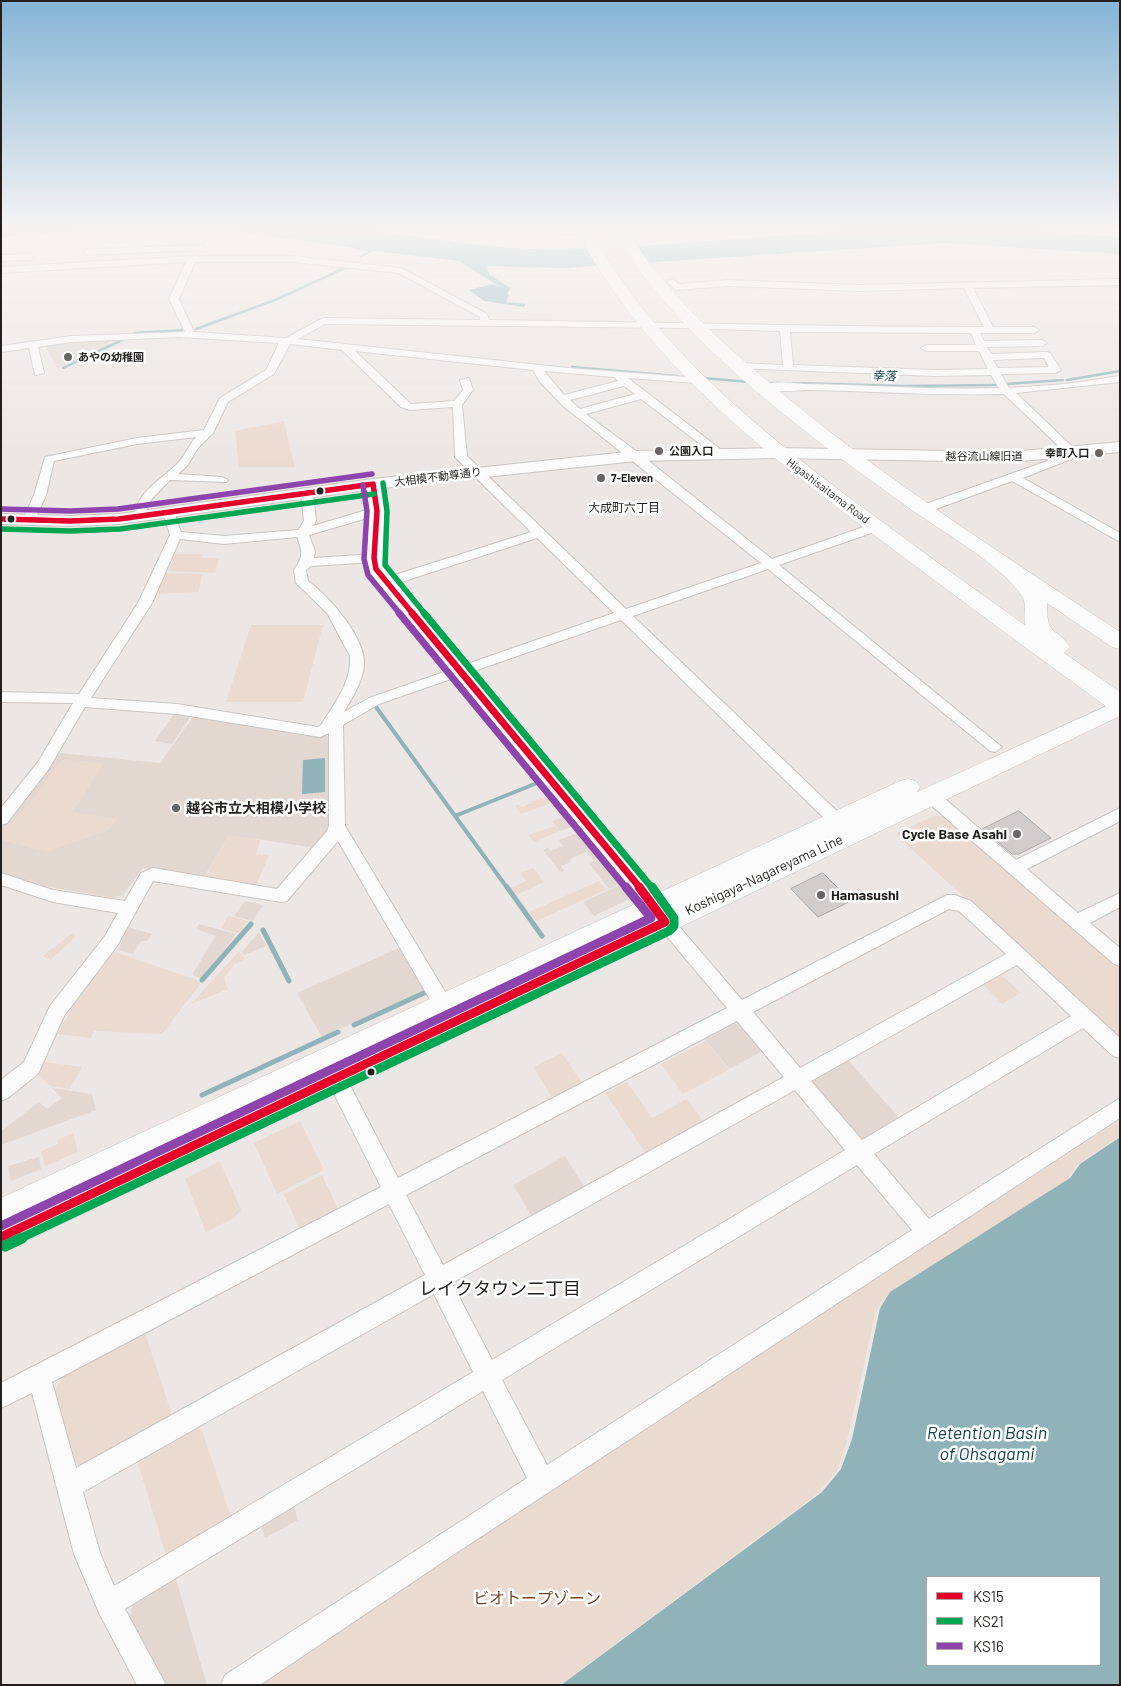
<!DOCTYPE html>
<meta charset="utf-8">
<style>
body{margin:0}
#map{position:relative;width:1121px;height:1686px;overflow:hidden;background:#ece7e4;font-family:Barlow,sans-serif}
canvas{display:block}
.frame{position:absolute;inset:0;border:2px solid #221f1d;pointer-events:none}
.legend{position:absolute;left:926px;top:1576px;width:175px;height:90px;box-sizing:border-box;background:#fff;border:1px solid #a7a5a5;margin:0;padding:6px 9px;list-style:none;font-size:15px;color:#221f1d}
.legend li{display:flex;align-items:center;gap:10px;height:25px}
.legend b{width:25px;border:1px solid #a7a5a5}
</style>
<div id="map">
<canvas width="1121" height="1686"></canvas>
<div class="frame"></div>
<ul class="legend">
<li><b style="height:6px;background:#e4002b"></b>KS15</li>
<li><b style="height:6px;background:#00a651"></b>KS21</li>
<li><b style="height:6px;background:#8e44ad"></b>KS16</li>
</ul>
</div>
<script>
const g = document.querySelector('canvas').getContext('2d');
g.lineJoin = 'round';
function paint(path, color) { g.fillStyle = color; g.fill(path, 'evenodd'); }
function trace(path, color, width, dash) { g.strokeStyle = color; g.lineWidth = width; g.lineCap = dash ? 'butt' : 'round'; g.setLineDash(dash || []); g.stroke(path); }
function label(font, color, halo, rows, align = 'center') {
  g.font = font + ' Barlow,"Noto Sans JP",sans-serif'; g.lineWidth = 5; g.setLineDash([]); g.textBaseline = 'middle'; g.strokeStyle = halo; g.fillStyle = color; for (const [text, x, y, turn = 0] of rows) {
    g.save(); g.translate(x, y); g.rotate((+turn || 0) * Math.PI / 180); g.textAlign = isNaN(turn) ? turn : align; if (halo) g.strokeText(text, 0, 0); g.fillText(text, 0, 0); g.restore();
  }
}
paint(new Path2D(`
 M116 339 108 343 113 345 57 368 44 344Z
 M174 714 190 717 172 744 155 741Z
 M193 717 327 736 331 739V831L316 848 229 835 204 877 143 868 123 895 113 898 44 886 1 873V826L20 806 60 753 160 763Z
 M561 806 573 821 571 827 560 831 552 821 562 817 555 808Z
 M582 831 603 856 593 860 586 852 570 859 571 862 561 866 564 871 561 872 543 850 548 848 551 851 563 846 559 840Z
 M601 858 621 883 609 889 589 863Z
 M622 884 633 897 594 916 583 902Z
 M245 901 263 905 253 921 234 916Z
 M199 924 236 934 202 979 192 975 216 936 196 929Z
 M128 927 152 934 147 941H141L133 954 118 950Z
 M259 932 266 946 244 955 242 952Z
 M399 948 425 991 322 1037 297 993Z
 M736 1023 745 1026 764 1050 729 1069 705 1039Z
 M847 1059 900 1119 867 1140 854 1138 812 1087V1079Z
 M52 1088 92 1094 96 1110 1 1145V1131L39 1102 47 1109 62 1098Z
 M565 1156 585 1188 532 1217 513 1185Z
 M39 1157 41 1169 11 1181 8 1166Z
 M293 1504 298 1520 265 1538 260 1522Z
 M175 1576 207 1685H163L128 1621 136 1596Z`), '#e2d7d1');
paint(new Path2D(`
 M284 421 295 467H239L235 431Z
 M175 554H203L202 558H219L215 573 168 571Z
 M165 573 203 574 198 592 156 594Z
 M251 625H323L303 702H226Z
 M62 759 104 763 73 812 117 819 109 830 47 852 1 840V832L29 804Z
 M549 797 553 798 551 803 521 814 515 806 519 804 522 807 532 803 531 801Z
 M934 816H947L1120 968V1040L895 834Z
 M555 826 559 831 534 842 528 835Z
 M229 835 260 840 256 854 269 855 256 886 205 877Z
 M533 868 544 882 516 895 511 888 526 881 520 873Z
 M599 881 606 890 536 921 529 912Z
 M228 916 248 921 237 933 221 928Z
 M71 934 76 937 50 960 43 956Z
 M112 951 202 982 162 1034 94 1031 91 1038 57 1034 86 982Z
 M239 951 245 959 235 964 224 978 228 989 191 1004Z
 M1001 975 1021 993 1002 1004 983 985Z
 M706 1041 729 1070 683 1094 661 1064Z
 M562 1053 583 1084 553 1099 533 1067Z
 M44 1062 82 1067 70 1089 50 1086 37 1073Z
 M627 1082 652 1118 687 1099 705 1124 647 1155 605 1093Z
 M1120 1120V1136L1076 1166 1067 1180 887 1295 876 1311 847 1441 837 1471 817 1494 560 1685H256L682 1403Z
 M300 1121 324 1170 277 1194 254 1143Z
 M73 1133 78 1152 45 1166 41 1151 58 1144 57 1140Z
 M220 1161 241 1210 234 1218 206 1232 185 1179Z
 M322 1175 339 1211 300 1231 284 1194Z
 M145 1333 173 1418 85 1466 71 1462 53 1395 63 1375Z
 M199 1422 231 1517 166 1555 136 1457Z`), '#ebdad0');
paint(new Path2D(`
 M1 229H111L1 237Z
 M218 229H358L496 247 530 249 614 248 868 229H1018L1120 237V254L945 243 565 268 487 266 489 274 510 288 507 294 509 295 506 302 526 304 524 307 484 301 469 290 493 284 502 288 459 261 375 251 369 252 355 248Z
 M325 758V792L302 794 303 760Z
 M1120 1137V1685H561L822 1492 841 1469 852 1439 880 1308 890 1292 1070 1178 1080 1164ZM927 1577H1100V1665H927Z`), '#90b3b9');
paint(new Path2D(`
 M634 243 650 266 598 268 586 246Z`), '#ece7e4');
trace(new Path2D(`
 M361 257 373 249
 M196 329 275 300 347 267
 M134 333 185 330
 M572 367 677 376
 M63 368 122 340
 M703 378 750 382
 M1067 380 1120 371
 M769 383H780
 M793 383 903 386 998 385
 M1006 384 1063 380`), '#90b3b9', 2.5);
trace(new Path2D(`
 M376 707 508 889
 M455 816 542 781`), '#90b3b9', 4);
trace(new Path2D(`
 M507 887 542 936
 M263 930 289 981
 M202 980 251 924
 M354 1025 424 993
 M202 1095 338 1032`), '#90b3b9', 5);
const building = new Path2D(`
 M1019 811 1051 838 1019 854H1012L983 829Z
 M823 873 851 901 818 917 791 889Z`);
paint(building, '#d0cccb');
trace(building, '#aaa6a5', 1);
const street = new Path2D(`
 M584 229H618V230L614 232 587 233H584Z
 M562 230H577L581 232 577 234H559L558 232Z
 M203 245V249L200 250 87 255 83 252 87 249Z
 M1 255 30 254 34 257 30 260 1 261Z
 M192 256H293L401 268 487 314 489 320C654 322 819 327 984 327L964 288 861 291 727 286 676 290 666 281 673 279 678 284 727 280 861 285 1120 279V285L973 288 993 327H1034L1039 330 1034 333H980L984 341 1042 340 1047 343 1042 346 987 347 991 354 1047 352 1050 353 1061 370 1056 373 1001 374 1009 388 1066 384 1120 376V382L1016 393 1081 455 1023 478 1120 533V542L1012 481 928 512H920V506L1067 454 1004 394C938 396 873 391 808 390 797 390 765 394 759 388 767 380 792 383 804 384 869 385 934 390 999 388L991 375 935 376 735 368 734 366 739 363 783 365 780 331 681 328 325 324 298 339 568 368 700 378 701 380 696 383 628 378 724 452V456H716L641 399 586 414 640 454 772 559 872 524H880L882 527 880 530 779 565 1002 747 995 752 990 751 768 569 633 616 842 816 844 820 842 824H830L621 620 379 704 343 725 345 826 450 1000 452 1005 450 1010 443 1013 436 1010 338 841 287 901 281 902 153 881 117 946 64 1016 38 1074 8 1098 1 1101V1080L24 1062 50 1006 105 936 118 913 53 902 1 885V873L53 890 125 901 141 873 153 868 277 889 327 831 329 826V733L320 737 177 714 85 707 48 770 7 823 1 825V808L38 762 73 703 1 702V692L79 694 138 603 170 535 163 512 165 509H173L181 532 224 536 298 530 304 521 301 493 307 490 313 493 316 521 313 526 373 508H381V514L309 535 315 551 314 558 374 554 380 558 374 562 311 566 306 570 308 581C329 596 367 639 364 666 362 683 352 698 344 712L369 698 614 613 537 538 392 585H382L381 582 382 579 531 532 455 457 453 407 410 410 401 407 342 350 290 344 274 374 228 402 213 433 198 448 187 466 178 474 222 477 228 480 226 482 170 480 150 501 143 519H135L133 516C142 487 158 483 178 463 185 455 189 445 196 437L137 444 54 461 46 495 35 520 33 523H25L23 520 34 495 45 457 137 438 204 430 220 398 266 370 279 343 179 337 72 342 38 347 44 373 35 375 29 348 1 352V346L72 336 185 332 169 299 186 262 1 273V267ZM195 262H293L399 273 480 317V320L323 318 286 338 194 332 179 299ZM790 332 971 333 976 345H926L921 348 926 351H979L988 369 935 370 793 365ZM355 351 533 370 540 382 563 406 761 563 626 609 467 456 462 405 473 390 469 378 460 380 463 390 454 401 411 404ZM1044 358 1049 367 998 368 993 360ZM544 371 614 377 618 381 564 395ZM624 386 635 394 580 409 570 400ZM297 537C303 552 303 557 294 570L296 583 327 613 350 656C352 682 334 704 321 725L318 727 177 704 91 698 152 603 180 539 224 544Z
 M931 791 937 792 1016 860 1120 808V821L1027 869 1078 913 1120 893V907L1090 923 1120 948V966L1114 964 925 800 923 796 925 792Z
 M947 895H955L971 901 1120 1038V1058L1113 1056 1083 1028 874 1154 929 1219 1120 1098V1118L453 1555 260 1685H221L225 1675 527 1478 483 1391 125 1609 166 1685H137L99 1613 74 1554 32 1393 1 1408V1383L381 1187 326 1078 329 1072 336 1070 343 1072 398 1178 727 1008 659 927 656 922 659 917 665 915 671 917 742 1000ZM949 909 959 911 1006 954 800 1068 753 1012ZM1017 965 1071 1016 862 1140 811 1081ZM737 1021 784 1077 443 1265 406 1195ZM795 1090 845 1150 492 1360 452 1283ZM857 1165 912 1230 547 1465 502 1380ZM389 1204 425 1275 76 1468 52 1382ZM434 1294 473 1372 114 1586 100 1553 83 1492Z`);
const secondary = new Path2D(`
 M1120 442V452L1010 462 778 458 636 461 382 488 385 511 383 558 385 568 663 900 677 922 673 929 665 931 657 929 647 912 367 569C363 543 370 516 366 490L119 524 70 526 1 524V514L70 516 119 514 373 479 636 451 778 448 1010 452Z`);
const primary = new Path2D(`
 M1120 700V716L1 1253V1198L900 781 908 779 916 781 920 787 917 792Z`);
const highway = new Path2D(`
 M576 229H590C650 341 752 424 851 499 909 542 967 584 1026 626 1022 616 1028 605 1022 596 1001 564 939 530 905 505 801 430 678 341 612 229H626C662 288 712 334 765 379 875 473 999 552 1120 632V649L1112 647 1047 603C1047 639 1054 624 1070 647L1064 653 1120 692V712L1111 710C1032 652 952 594 874 535 761 450 643 358 576 229Z`);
trace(street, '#c9c5c3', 2);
trace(secondary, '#c9c5c3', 2);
trace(primary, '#c9c5c3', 1);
trace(highway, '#c9c5c3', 1);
paint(street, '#fcfbfb');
paint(secondary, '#fcfbfb');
paint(primary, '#fcfbfb');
paint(highway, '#fcfbfb');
trace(new Path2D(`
 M373 484 377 511 374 558 376 569 413 614
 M1 519 70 521 119 519 373 484`), '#e4002b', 5.5);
trace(new Path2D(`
 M412 613 641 889`), '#e4002b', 7);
trace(new Path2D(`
 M1 1237 665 922 639 887`), '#e4002b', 9);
trace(new Path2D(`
 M383 483 387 511 385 565 425 614
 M1 529 70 531 120 529 374 494`), '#00a651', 5.5);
trace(new Path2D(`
 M424 613 653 889`), '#00a651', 7);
trace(new Path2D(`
 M19 1239 669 931 674 926V918L652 887`), '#00a651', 9);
trace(new Path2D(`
 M5 1246 22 1238`), '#00a651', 11);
trace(new Path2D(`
 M363 485 367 511 364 559 368 575 400 614
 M1 509 70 511 118 509 372 474`), '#8e44ad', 5.5);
trace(new Path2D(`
 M399 613 627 889`), '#8e44ad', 7);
trace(new Path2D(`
 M1 1226 651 918 626 887`), '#8e44ad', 9);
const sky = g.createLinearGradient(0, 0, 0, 465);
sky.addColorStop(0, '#85b4d5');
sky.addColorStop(0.49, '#f6f4f3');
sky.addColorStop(1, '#f6f4f300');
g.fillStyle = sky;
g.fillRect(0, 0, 1121, 465);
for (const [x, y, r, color] of [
 [68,357,5,"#696563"],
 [659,451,5,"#696563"],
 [1099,453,5,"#696563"],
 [601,478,5,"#696563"],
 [320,491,4.5,"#221f1d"],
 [11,519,4.5,"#221f1d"],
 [176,808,5,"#696563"],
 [1017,834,5,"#696563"],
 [821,895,5,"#696563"],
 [371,1072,4.5,"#221f1d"]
]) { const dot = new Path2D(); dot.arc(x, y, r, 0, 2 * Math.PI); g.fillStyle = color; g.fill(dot); trace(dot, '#fff', 2); }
label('bold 11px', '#221f1d', '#fff', [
 ["あやの幼稚園",78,357],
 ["公園入口",669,451],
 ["幸町入口",1089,453,"right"],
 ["7-Eleven",611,478]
], 'left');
label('11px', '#221f1d', '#fff', [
 ["越谷流山線旧道",984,456],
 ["大相模不動尊通り",438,477,-7],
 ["Higashisaitama Road",828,491,37]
]);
label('italic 12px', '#12434b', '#fff', [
 ["幸落",884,376,2]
]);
label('12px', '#221f1d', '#fff', [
 ["大成町六丁目",624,508]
]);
label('bold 14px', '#221f1d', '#fff', [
 ["越谷市立大相模小学校",186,808],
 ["Cycle Base Asahi",1007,834,"right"],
 ["Hamasushi",831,895]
], 'left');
label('14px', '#221f1d', '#fff', [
 ["Koshigaya-Nagareyama Line",764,875,-25]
]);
label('16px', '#784322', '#fff', [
 ["ビオトープゾーン",537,1599]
]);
label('18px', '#221f1d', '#fff', [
 ["レイクタウン二丁目",500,1289]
]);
label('italic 18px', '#12434b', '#fff', [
 ["Retention Basin",987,1433],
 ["of Ohsagami",987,1454]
]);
</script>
